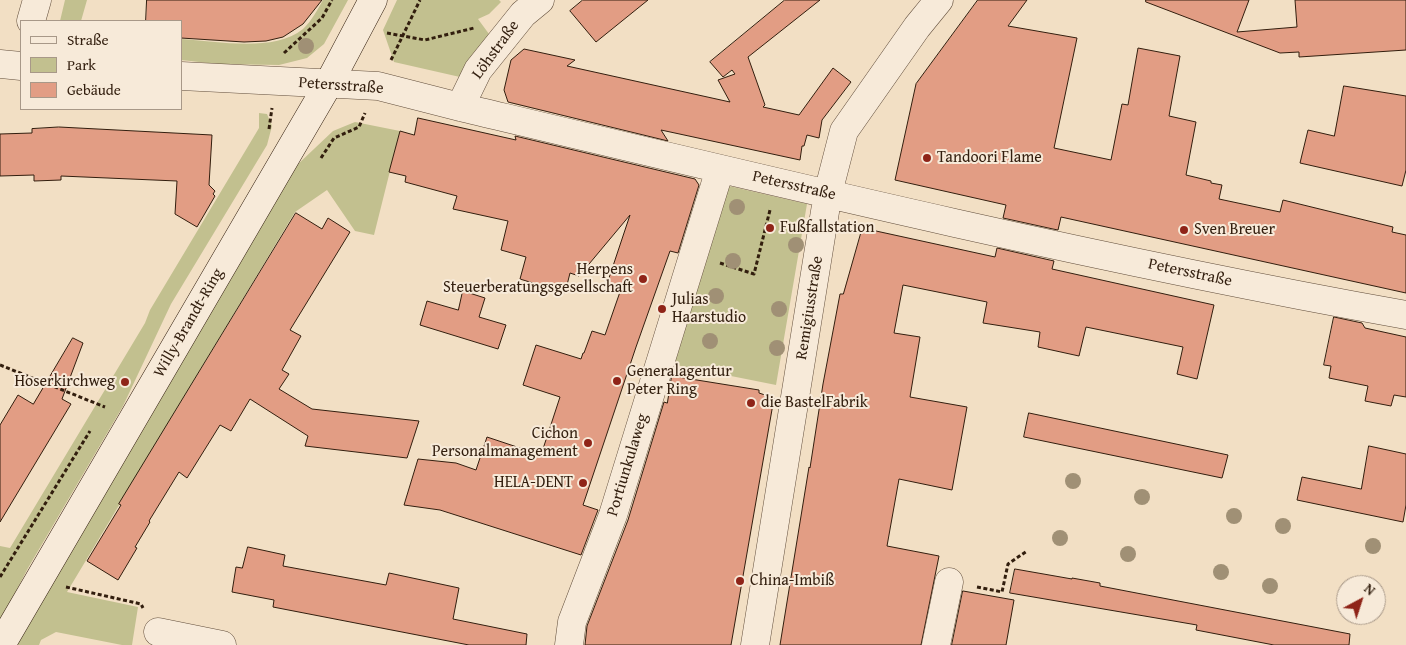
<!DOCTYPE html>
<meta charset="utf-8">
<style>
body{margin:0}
#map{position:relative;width:1406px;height:645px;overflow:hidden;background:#f2dfc4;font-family:"Gentium Book Plus",serif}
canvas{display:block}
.legend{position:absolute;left:20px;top:20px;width:162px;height:90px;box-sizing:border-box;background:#f7ead9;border:1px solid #a89888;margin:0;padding:6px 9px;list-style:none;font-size:15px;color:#321e0e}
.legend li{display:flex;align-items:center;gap:10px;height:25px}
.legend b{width:25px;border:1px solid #a89888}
.north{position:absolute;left:1336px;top:575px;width:50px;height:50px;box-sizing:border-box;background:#f7ead9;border:1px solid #a89888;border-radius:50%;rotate:40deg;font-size:14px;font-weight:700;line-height:20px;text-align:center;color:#321e0e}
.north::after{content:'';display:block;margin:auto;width:18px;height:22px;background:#8f2418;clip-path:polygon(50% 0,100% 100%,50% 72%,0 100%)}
</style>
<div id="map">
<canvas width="1406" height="645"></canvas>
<ul class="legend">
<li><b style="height:6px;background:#f7ead9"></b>Straße</li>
<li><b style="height:14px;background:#c2c08f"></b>Park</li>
<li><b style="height:14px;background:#e29d84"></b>Gebäude</li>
</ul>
<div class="north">N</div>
</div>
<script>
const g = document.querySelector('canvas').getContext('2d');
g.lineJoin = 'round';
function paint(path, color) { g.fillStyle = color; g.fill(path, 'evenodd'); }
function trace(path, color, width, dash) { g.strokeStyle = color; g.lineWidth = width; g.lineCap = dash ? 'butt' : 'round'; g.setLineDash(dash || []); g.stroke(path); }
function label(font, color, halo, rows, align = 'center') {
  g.font = font + ' "Gentium Book Plus",serif'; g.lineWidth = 4; g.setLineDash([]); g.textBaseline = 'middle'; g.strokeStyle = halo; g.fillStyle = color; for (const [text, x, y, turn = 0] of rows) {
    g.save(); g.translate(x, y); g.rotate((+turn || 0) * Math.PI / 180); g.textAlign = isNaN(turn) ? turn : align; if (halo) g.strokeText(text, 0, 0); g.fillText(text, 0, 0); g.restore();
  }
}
paint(new Path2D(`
 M65 0H87L81 21H60Z
 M323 0H348L324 44 307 58 279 65 217 64 181 60V39C217 41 273 53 303 29 311 22 318 9 323 0Z
 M397 0H499L501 2 489 14 478 19 489 34 460 77 394 62 383 30Z
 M259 113 267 114 272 126 267 145 171 304 123 406 28 568 0 622V546L10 548 145 323 150 310 259 128Z
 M355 122 400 131 374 235 355 231 327 190 295 212 67 592 138 607 132 645H122L56 632 41 640 39 645H17L296 166 333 131Z
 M729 186 807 204 776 385 671 364Z`), '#c2c08f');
const building = new Path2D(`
 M147 0H322L303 24 283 37 266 41 244 42 181 38V21H146Z
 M583 0H648L596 42 570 11Z
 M785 0H820L748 57 765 105 763 107 799 115 833 68 851 82 822 120 819 138 807 135 804 146H802L800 160 661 130 668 141 508 102 504 90 511 60 524 49 575 60 567 66 730 102 718 80 735 74 732 70 723 77 710 62Z
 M978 0H1027L1008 26 1077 38 1054 148 1111 160 1122 104 1128 105 1138 48 1180 56 1169 116 1196 122 1186 175 1211 181V183L1222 185 1219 199 1280 212 1283 200 1393 227 1392 232 1406 235V293L1061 217 1058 230 1053 229 1003 218 1006 205 895 180 916 84Z
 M1146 0H1249L1237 32 1297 27 1295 0H1406V50L1299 57V52L1280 53 1146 2Z
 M1344 86 1406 96V170L1402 186 1300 163 1308 130 1334 136Z
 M418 118 516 140 515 136 695 179 699 185 678 253 670 251 636 347 583 505 598 510 581 555 440 510 404 505 418 459 456 463 476 470 487 437 541 455 560 397 523 385 536 345 581 359 583 353H584L592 331 605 335 621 289 607 284 630 215 579 276 570 273 565 293 520 279 526 257 501 250 508 221 453 209 457 196 405 182 406 176 389 172 400 131 414 135Z
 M59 127 212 135 209 185 215 191 213 194 215 196 197 227 175 214 177 181 61 176V180L34 181V175L0 176V134L32 133V129Z
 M296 213 322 229 328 218 350 232 290 330 301 336 282 370 289 374 279 389 312 409 419 421 407 458 305 446 308 436 250 399 231 431 220 425 187 478 179 472 149 521 150 522 135 547 137 548 118 580 87 561 121 505 119 504Z
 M862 230 875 233 876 231 995 257 997 248 1054 261 1052 269 1214 305 1197 379 1177 374 1183 347 1086 327 1079 356 1038 347 1040 332 983 323 987 302 903 285 894 333 920 337 910 397 967 407 952 490 899 479 887 546 939 556 921 645H780L809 467 810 468 823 384 840 294H843Z
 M463 291 485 298 479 317 506 325 498 349 420 325 427 301 458 310Z
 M1334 317 1362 323 1365 328 1406 337V397L1394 395 1391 406 1365 401 1368 386 1329 378 1331 366 1324 365Z
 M73 338 83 343 62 399 71 404 0 522V425L18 395 33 404Z
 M672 376 759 390V393L774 398 731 645H585L587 626 628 520 664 402 667 403Z
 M1029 413 1228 455 1222 478 1024 437Z
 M1369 446 1406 454V505L1403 522 1297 500 1302 477 1361 489Z
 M248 547 285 555 283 566 386 585 389 573 459 588 453 619 527 634 526 645H469L273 607 274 600 232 592 236 567 242 568Z
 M1015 569 1072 579V578L1100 583V586L1350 634 1349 645H1274L1196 630 1197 625 1010 593Z
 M963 591 1014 600 1006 645H952Z`);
paint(building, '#e29d84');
trace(building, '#321e0e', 1);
const minor = new Path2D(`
 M31 21 37 0
 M0 64 21 66
 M181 76 378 86 460 107C774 182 1088 258 1406 315
 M460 107 478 70 523 14 540 0
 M158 632 222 645
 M569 645 572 622 613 515 720 169
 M755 645 828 193 844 131 917 27 939 0
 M936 645 949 582`);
const secondary = new Path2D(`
 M1 645 329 83 373 0`);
trace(minor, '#624e3c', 29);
trace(secondary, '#321e0e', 29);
trace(new Path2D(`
 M387 33 425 40 474 28
 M284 53 322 18 332 0
 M391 60 420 0
 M269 129 272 108
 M321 158 334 138 359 127 365 113
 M720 263 754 274 770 210
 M0 365 105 407
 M0 577 90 431
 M66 587 141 604 143 608
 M977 587 1002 592 1008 564 1027 551`), '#321e0e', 3, [4, 2.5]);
trace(minor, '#f7ead9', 28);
trace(secondary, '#f7ead9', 28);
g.fillStyle = '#a09075';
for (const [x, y] of [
 [306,46],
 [737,207],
 [796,245],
 [733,261],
 [716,296],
 [779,309],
 [710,341],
 [777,348],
 [1073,481],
 [1142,497],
 [1234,516],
 [1283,526],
 [1060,538],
 [1373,546],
 [1128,554],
 [1221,572],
 [1270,586]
]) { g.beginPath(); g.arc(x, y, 8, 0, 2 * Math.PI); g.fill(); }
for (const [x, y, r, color] of [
 [927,158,5,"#8f2418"],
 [770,228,5,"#8f2418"],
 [1184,230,5,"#8f2418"],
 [643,279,5,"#8f2418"],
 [662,309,5,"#8f2418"],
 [617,381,5,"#8f2418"],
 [125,382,5,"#8f2418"],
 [751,403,5,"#8f2418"],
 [588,443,5,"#8f2418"],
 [583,483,5,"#8f2418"],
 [740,581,5,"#8f2418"]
]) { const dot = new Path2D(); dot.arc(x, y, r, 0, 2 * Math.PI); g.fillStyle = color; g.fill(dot); trace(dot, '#f7ead9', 2); }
label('16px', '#321e0e', '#f7ead9', [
 ["Löhstraße",496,50,-54],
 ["Petersstraße",341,86,4],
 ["Petersstraße",794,186,13],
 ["Petersstraße",1190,273,12],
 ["Remigiusstraße",810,308,-81],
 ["Willy-Brandt-Ring",189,323,-60],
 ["Portiunkulaweg",628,465,-73]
]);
label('16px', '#321e0e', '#f7ead9', [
 ["Tandoori Flame",937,158],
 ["Fußfallstation",780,228],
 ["Sven Breuer",1194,230],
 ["Herpens",633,270,"right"],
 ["Steuerberatungsgesellschaft",633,288,"right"],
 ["Julias",672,300],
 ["Haarstudio",672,318],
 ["Generalagentur",627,372],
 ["Peter Ring",627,390],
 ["Hoserkirchweg",115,382,"right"],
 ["die BastelFabrik",761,403],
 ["Cichon",578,434,"right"],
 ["Personalmanagement",578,452,"right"],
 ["HELA-DENT",573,483,"right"],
 ["China-Imbiß",750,581]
], 'left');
</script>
